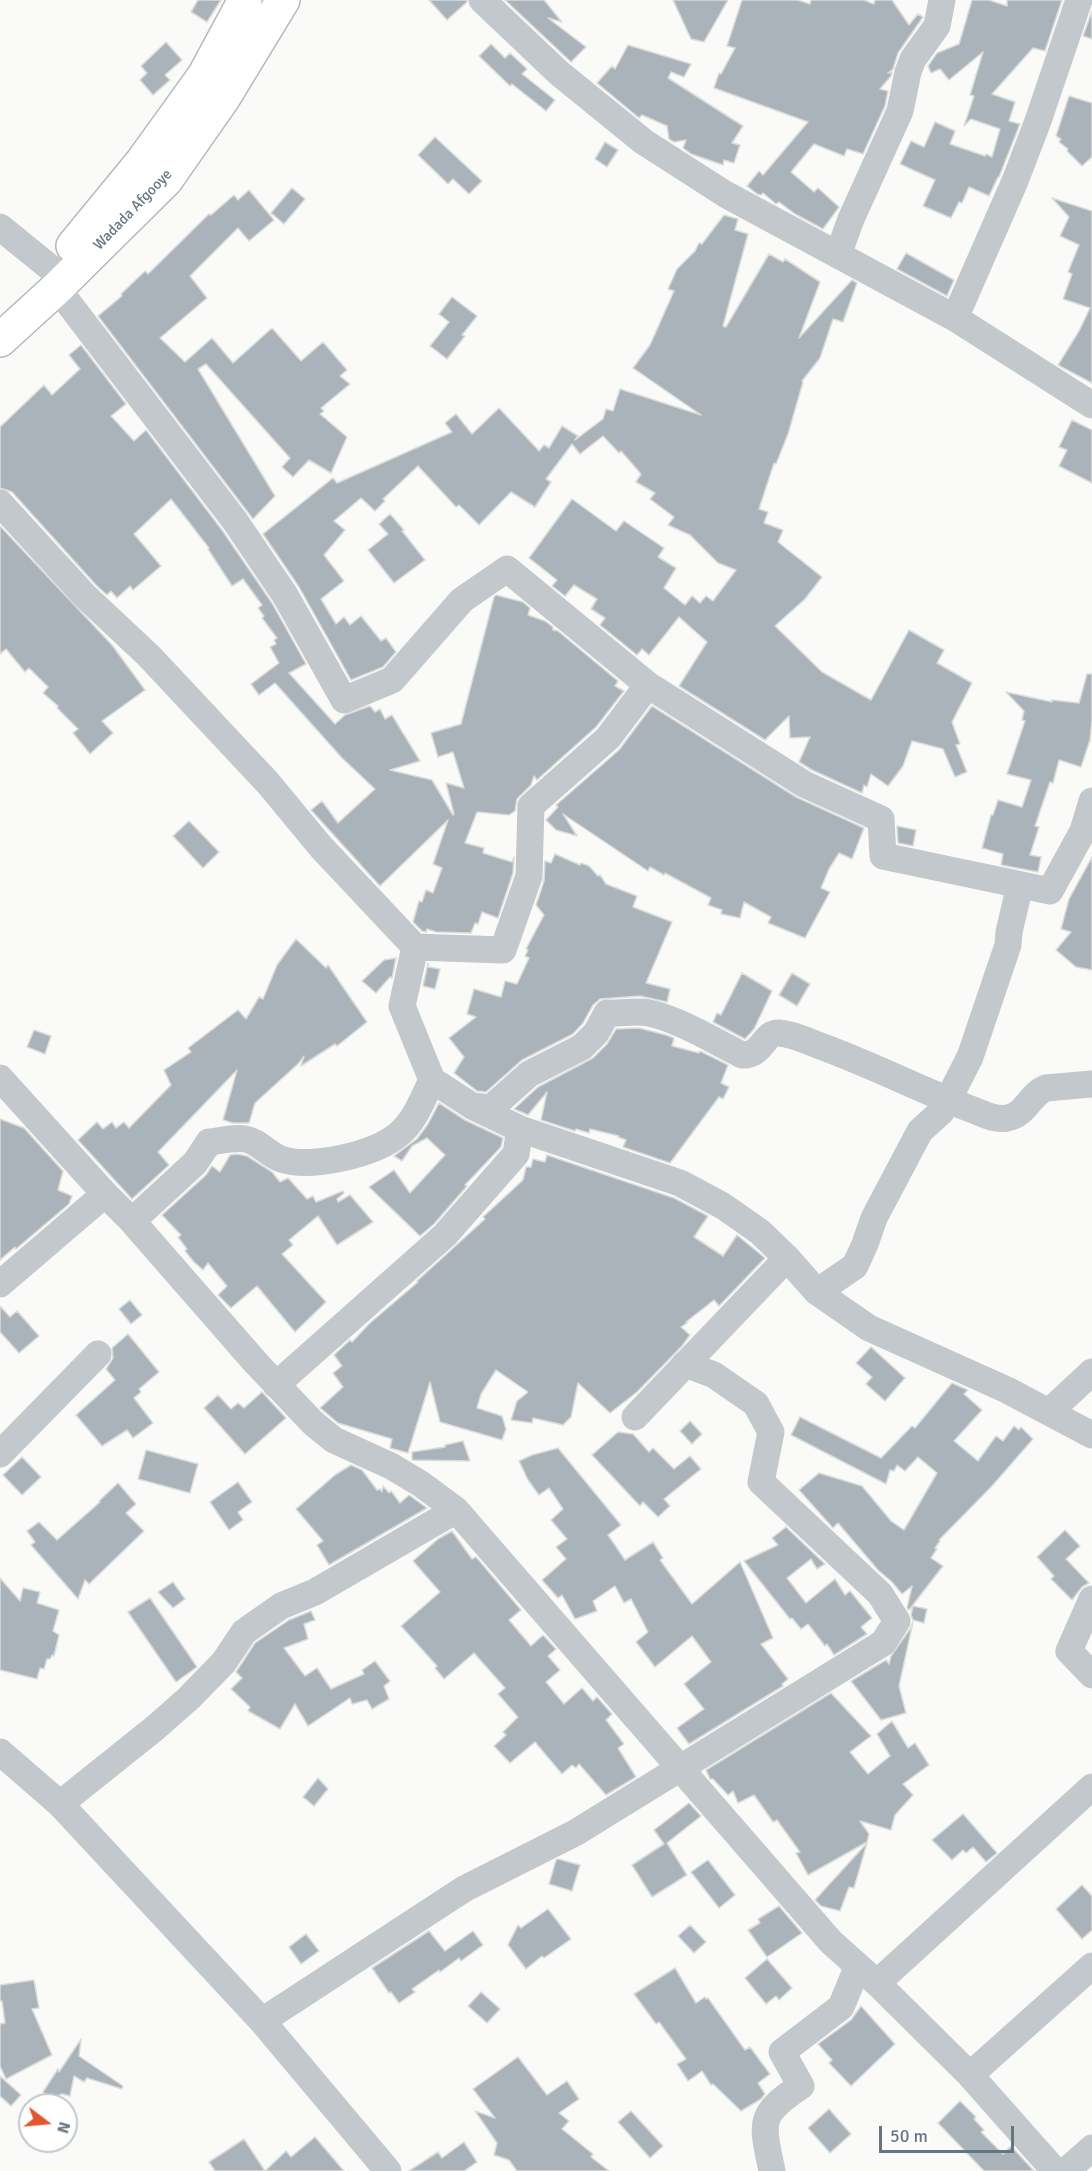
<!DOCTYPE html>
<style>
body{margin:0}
#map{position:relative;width:1092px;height:2171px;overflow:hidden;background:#fafaf8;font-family:Signika,sans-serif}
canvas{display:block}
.north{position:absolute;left:18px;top:2093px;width:60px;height:60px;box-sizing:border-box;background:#fff;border:2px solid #c1c8cd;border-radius:50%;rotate:106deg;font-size:16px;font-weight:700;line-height:24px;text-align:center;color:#657683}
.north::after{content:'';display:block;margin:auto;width:21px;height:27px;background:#e4572e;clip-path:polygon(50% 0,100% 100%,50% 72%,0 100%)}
.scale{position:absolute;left:879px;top:2126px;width:135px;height:27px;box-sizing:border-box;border:3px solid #657683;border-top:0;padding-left:8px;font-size:18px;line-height:21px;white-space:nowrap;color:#657683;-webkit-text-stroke:4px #fff;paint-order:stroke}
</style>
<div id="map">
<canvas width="1092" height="2171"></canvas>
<div class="north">N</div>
<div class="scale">50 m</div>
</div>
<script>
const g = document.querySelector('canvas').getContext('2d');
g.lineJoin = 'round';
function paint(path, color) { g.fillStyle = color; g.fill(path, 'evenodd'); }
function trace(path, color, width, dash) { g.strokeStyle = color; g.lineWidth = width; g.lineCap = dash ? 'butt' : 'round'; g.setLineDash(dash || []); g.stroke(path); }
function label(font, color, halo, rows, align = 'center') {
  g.font = font + ' Signika,sans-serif'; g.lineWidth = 6; g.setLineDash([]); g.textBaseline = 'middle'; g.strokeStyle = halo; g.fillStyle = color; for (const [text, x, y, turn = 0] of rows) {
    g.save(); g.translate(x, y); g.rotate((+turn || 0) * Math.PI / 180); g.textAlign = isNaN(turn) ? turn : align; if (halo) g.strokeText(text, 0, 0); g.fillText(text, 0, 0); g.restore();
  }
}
const building = new Path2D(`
 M198 0H221L207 22 191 12Z
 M429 0H467V2L447 20Z
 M505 0H544L562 22 548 18 586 47 571 62Z
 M673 0H728L704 42 691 39Z
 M742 0H798L810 4 811 0H864L874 4 875 0H892L909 25 918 14 923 17 898 53 893 69 888 73 892 72 891 76 880 89 888 91 885 106 863 154 847 149 844 156 814 144 791 172 814 192 818 188 839 207 823 229 795 214 779 202 776 204 763 193 761 195 757 194 747 186 759 171 763 175 808 122 714 88 719 73 721 74 735 48 727 46Z
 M972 0H989L1007 6V0H1062L1045 51 1033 48 992 94 1015 102 1009 121 1020 124 999 177H998L989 196 969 187 962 203 959 202 951 218 923 206 935 180 900 164 911 141 924 147 935 122 955 131 950 144 985 156 986 154 992 157 1000 129 971 119 964 126 974 96 970 95 983 52 949 80 940 69 931 73 928 66 937 53 959 44Z
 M1092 11V39L1083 36Z
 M166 42 182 60 165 75 170 80 153 95 140 80 147 73 141 66Z
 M491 44 505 58 510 53 527 69 522 74 555 100 546 111 512 84 510 86 479 56Z
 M628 45 691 64 684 77 671 72 668 78 743 126 732 143 740 145 734 163 724 160 723 165 691 154 683 148 686 140 674 142 669 139 667 126 642 115 639 118 597 83 612 66 615 69Z
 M1069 96 1092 103V157L1082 166 1067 151 1068 149 1059 142 1061 139 1056 136Z
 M435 137 482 181 469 194 453 179 448 184 418 155Z
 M605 142 618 150 607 167 595 159Z
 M292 188 305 199 284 224 271 213Z
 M249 190 274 220 249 241 238 228 190 276 207 298 160 338 185 362 212 338 233 363 272 328 301 361 323 342 347 370 340 376 350 384 321 408 324 411 320 414 347 437 331 473 309 460 293 477 282 467 290 458 206 364 198 369 275 496 253 519 98 316 122 296 121 294 145 271 148 274 209 214 211 215 234 195 238 200Z
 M1052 198 1092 211V383L1058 365 1079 331 1090 308 1063 299 1072 274 1068 272 1079 245 1060 236 1069 217Z
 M724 215 738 219 735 230 748 234 723 326 726 327 769 254 783 262 785 259 820 282 799 338 852 280 857 283 843 322 833 319 820 358 802 381 803 382 788 434 776 464 774 463 759 509 768 512 764 523 783 530 778 542 822 577 805 599 775 626 822 672 871 700 909 630 944 650 937 663 972 683 952 722 960 744 956 745 967 772 955 777 943 749 912 741 903 766 888 786 871 774 867 787 864 785 862 793 812 770 799 762 810 737 790 738 789 716 765 740 679 686 707 642 679 617 649 655 642 649 637 655 600 625 605 618 591 609 597 599 574 585 565 596 552 586 557 580 529 558 572 499 616 531 624 521 664 548 658 557 676 568 664 588 685 605 692 596 700 603 706 596 713 601 736 570 718 563 690 535 668 525 674 517 650 499 655 493 636 482 641 474 621 451 619 453 603 436 580 454 572 444 546 479 551 482 535 507 511 492 479 525 459 505 456 507 418 466 383 499 385 501 375 511 361 498 334 521 345 530 324 555 344 581 321 599 336 624 344 617 350 625 361 616 381 641 386 638 396 652 383 667 351 680 299 587 263 534 333 478 337 483 452 432 445 423 456 414 472 434 499 408 539 451 544 445 549 448 562 426 578 436 575 440 603 419 606 409 613 411 620 389 701 415 633 368 650 345 674 291 668 289 677 269 695 251 699 243 702 244Z
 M906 253 954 280 947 296 897 269Z
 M452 297 477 316 462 335 465 336 447 359 430 346 449 322 439 314Z
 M81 345 126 404 111 416 134 441 146 430 222 530 272 603 306 664 289 673 335 724 345 715 370 706 375 712 380 709 385 719 392 715 420 761 390 770 432 780 453 815 454 814 446 783 464 788 453 752 438 757 431 733 461 724 494 597 496 595 523 602 530 608 528 615 545 621 553 627V630L558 631 618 681 615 686 624 691 596 727 537 780 534 776 531 785 517 799 515 811 509 815 477 812 465 843 484 848 483 853 512 862 514 857 513 873 498 918 482 912 478 924 475 923 471 933 436 932 427 929 426 932 422 931 413 922 419 901 422 902 426 890 433 893 442 868 433 864 448 820 380 886 311 810 322 801 338 823 375 789 342 758 275 683 259 695 256 691 251 684 279 663 270 647 276 644 274 640 277 638 262 618 264 616 258 608 262 605 243 579 232 586 208 549 209 548 171 499 134 534 161 566 133 590 130 586 117 598 111 591 107 595 96 585 12 492 0 488V427L44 385 52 395 80 369 69 355Z
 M1072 420 1092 430V483L1059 466 1067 450 1059 447Z
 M390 514 404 530 402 531 425 560 394 583 368 550 388 534 379 524Z
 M0 526 112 645 145 690 102 721 113 733 90 754 73 733 78 729 57 708 58 706 43 693 48 687 29 668 25 672 6 649 0 654Z
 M1087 674H1092V720L1090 740 1081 767 1059 760 1053 783 1050 782 1035 826 1039 827 1030 855 1041 857 1038 872 1001 865 1003 854 982 848 991 815H993L998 800 1022 807 1031 780 1007 774 1025 721 1022 720 1024 711 1006 692 1052 702V700L1079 703Z
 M652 706 796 797 864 828 852 859 839 853 829 869 821 888 830 892 805 938 768 923 771 917 744 902 740 918 721 914 722 910 708 905 711 898 665 873 664 875 650 867 648 871 563 814 577 836 556 830 546 820 558 807 556 805 619 750Z
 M189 821 219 852 203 868 173 836Z
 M897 826 916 830 913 846 898 843Z
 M555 854 580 865 581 863 589 866 598 876 600 875 606 884 637 896 633 907 672 922 646 983 670 989 667 1002 640 996 600 999 593 1005 583 1023 573 1034 522 1060 486 1092 477 1091 454 1073 464 1057 449 1038 476 1017 467 1014 474 989 501 997 505 981 517 984 529 958 525 956 528 950 526 949 544 915 536 905 544 881 545 861 551 863Z
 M1092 857V970L1076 967 1056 950 1071 932 1061 929 1069 899Z
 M296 939 326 968 328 965 367 1022 337 1046 335 1044 301 1066 304 1056 299 1063 255 1103 249 1123H233L223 1120 237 1070 158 1152 169 1165 132 1199 78 1140 97 1122 103 1129 112 1122 116 1128 124 1122 129 1128 171 1085 164 1070 191 1052 188 1048 238 1010 246 1019 259 997 263 999 277 965Z
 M396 958 392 978 390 977 376 993 362 981 384 960Z
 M428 963V967L440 969 435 989 423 986Z
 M742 973 772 991 754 1029 745 1039 713 1022 717 1013 721 1015Z
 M792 973 810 984 797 1006 779 995Z
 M639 1028 666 1035 674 1038 672 1046 699 1053 700 1051 728 1065 721 1083 729 1087 723 1099 719 1097 670 1163 623 1147 626 1140 618 1137 619 1136 590 1129 589 1133 576 1129 575 1131 541 1120 547 1092 528 1115 514 1109 538 1087 593 1058 607 1044 616 1029Z
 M34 1030 51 1036 45 1054 27 1047Z
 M439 1103 465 1120 503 1138 501 1147 465 1185 467 1186 434 1224 420 1236 369 1187 394 1170 410 1193 445 1155 427 1138 412 1146 402 1161 394 1156 417 1139 428 1124Z
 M0 1119 24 1128 63 1171 58 1190 72 1196 69 1204 16 1249 15 1247 0 1260Z
 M237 1154 247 1156 272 1172 280 1182 288 1178 307 1199 313 1196 316 1202 343 1191 344 1193 337 1199 338 1202 350 1195 373 1222 337 1245 318 1216 289 1240 293 1245 282 1254 326 1302 295 1332 257 1286 231 1308 218 1295 227 1286 208 1263 203 1270 194 1262 185 1251 187 1249 178 1237 181 1235 162 1215 206 1175 212 1166 220 1172 230 1155Z
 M547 1155 674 1198 708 1216 694 1237 723 1256 737 1235 765 1258 719 1306 714 1300 686 1322 687 1323 681 1327 690 1335 682 1346 637 1392 610 1413 578 1383 571 1417 563 1425 533 1418 532 1423 511 1420 517 1401 528 1392 496 1370 481 1394 477 1408 502 1416 506 1429 502 1440 440 1422 430 1382 408 1453 390 1448 392 1439 338 1423 324 1411 320 1408 343 1387 333 1373 342 1366 334 1355 350 1340 352 1342 370 1323 418 1282 417 1281 485 1219 483 1217 523 1180 526 1167H531L533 1159 545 1162Z
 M130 1300 142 1315 131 1324 119 1309Z
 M0 1306 10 1317 17 1311 39 1336 19 1353 0 1332Z
 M128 1334 159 1372 139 1389 141 1392 134 1398 153 1423 133 1438 127 1430 102 1446 76 1415 115 1380 106 1369 113 1358 112 1348Z
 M871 1347 905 1378 885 1401 866 1384 872 1377 856 1363Z
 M952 1383 968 1390 964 1394 982 1410 954 1441 978 1461 996 1436 1003 1441 1014 1426 1019 1430 1021 1427 1033 1439 992 1486 939 1540 940 1541 935 1548 937 1549 931 1558 943 1566 909 1610 907 1608 912 1586 902 1594 892 1582 878 1570 838 1523 833 1528 799 1490 819 1473 862 1486 891 1521 904 1530 937 1473 918 1457 905 1471 897 1465 894 1471 890 1470 886 1484 791 1435 800 1417 881 1458 912 1426 915 1428Z
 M262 1392 286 1418 245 1454 204 1408 218 1395 231 1409 238 1403 244 1408Z
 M690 1421 702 1434 692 1444 680 1431Z
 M618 1432 633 1434 649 1452 653 1448 674 1469 690 1456 701 1469 664 1499 670 1506 658 1517 643 1502 640 1506 592 1455Z
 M463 1441 470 1461 412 1460V1452L445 1447V1445Z
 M558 1448 621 1525 608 1535 625 1560 653 1542 663 1558 660 1560 692 1604 740 1562 773 1638 761 1644 788 1679 782 1684 783 1686 689 1744 677 1728 704 1709 684 1684 711 1662 692 1636 655 1667 636 1642 648 1632 631 1599 624 1603 615 1586 593 1601 597 1611 575 1619 562 1595 558 1598 542 1580 566 1559 556 1547 567 1539 551 1520 563 1509 549 1488 539 1495 528 1480 519 1461 532 1455Z
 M146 1450 198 1464 190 1493 138 1479Z
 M22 1457 41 1477 22 1495 3 1475Z
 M351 1465 362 1470 377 1490 380 1489 382 1492 383 1486 389 1493 391 1491 400 1503 409 1495 427 1508 329 1565 317 1545 323 1541 296 1509 335 1475Z
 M238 1482 252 1502 238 1512 243 1520 229 1530 210 1502Z
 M118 1483 136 1504 126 1513 144 1531 89 1584 85 1580 78 1599 31 1545 35 1542 27 1531 39 1522 57 1540 100 1502 99 1501Z
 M786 1527 825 1564 817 1569 811 1559 787 1578 806 1603 835 1579 845 1595 850 1591 872 1618 861 1627 867 1634 834 1655 827 1644 825 1646 808 1624 801 1629 792 1618 790 1619 744 1561 778 1545 772 1538Z
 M1065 1530 1080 1546 1066 1559 1089 1583 1082 1587 1072 1600 1051 1579 1054 1576 1037 1557Z
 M452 1531 472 1559 476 1557 521 1610 509 1620 531 1646 543 1635 556 1649 548 1656 560 1670 546 1682 564 1704 582 1688 593 1701 597 1697 612 1714 606 1720 624 1744 618 1748 636 1777 606 1795 579 1764 576 1768 572 1765 562 1774 535 1742 510 1763 494 1746 506 1735 503 1732 518 1717 498 1694 505 1688 474 1653 444 1679 435 1668 437 1666 401 1626 440 1592 413 1561 438 1539Z
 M0 1578 20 1601 23 1588 40 1592 37 1603 59 1610 53 1631 59 1635 54 1656 52 1655 50 1659H47L44 1669 40 1668 37 1679 0 1670Z
 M173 1582 185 1599 173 1608 158 1592Z
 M150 1598 197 1667 176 1682 128 1612Z
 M913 1606 927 1609 924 1623 913 1620 911 1615Z
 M311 1611 315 1620 304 1624 308 1639 284 1648 305 1676 317 1668 331 1689 364 1674 362 1670 375 1661 390 1681 384 1686 389 1699 372 1709 367 1700 352 1704 350 1698 308 1726 295 1704 280 1729 248 1711 250 1707 231 1689 242 1678 236 1672 255 1643 289 1620Z
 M913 1622 899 1686 906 1713 881 1720 851 1681 886 1660 889 1664 891 1656 910 1629Z
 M831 1693 871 1736 850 1752 868 1774 890 1756 877 1734 892 1721 908 1748 915 1743 929 1765 903 1784 913 1795 895 1815 891 1830 860 1821 869 1834 867 1842 808 1875 796 1853 800 1852 777 1820 773 1822 754 1795 738 1803 733 1791 728 1795 713 1779H710L706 1770Z
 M318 1778 328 1789 314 1806 303 1797Z
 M689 1803 701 1816 667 1843 687 1875 652 1897 632 1865 664 1844 654 1830Z
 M963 1814 997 1853 986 1862 973 1847 966 1853 963 1850 952 1860 932 1840Z
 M867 1843 854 1888 849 1887 840 1911 821 1906 815 1900Z
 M558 1859 580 1865 572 1891 549 1884 556 1860Z
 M708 1860 735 1895 719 1908 691 1872Z
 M1082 1885 1092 1896V1930L1082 1939 1056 1909Z
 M779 1906 802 1933 767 1957 748 1930 760 1923 758 1919Z
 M548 1909 571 1939 544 1958 542 1956 526 1969 508 1945 518 1925 521 1928Z
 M690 1925 706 1942 694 1953 678 1936Z
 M429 1931 445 1951 473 1931 483 1945 461 1961 459 1958 440 1972 439 1970 412 1989 415 1992 399 2003 391 1992 389 1993 372 1968Z
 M306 1934 319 1951 301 1964 289 1947Z
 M767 1959 792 1988 779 2000 776 1996 766 2004 745 1978Z
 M675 1968 696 2003 705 1997 706 1999 708 1998 745 2050 750 2047 770 2074 758 2083 765 2094 761 2099 741 2111 713 2084 711 2085 702 2071 688 2081 677 2064 686 2059 659 2022 656 2024 634 1994Z
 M34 1980 39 2008 32 2009 52 2055 6 2079 0 2066V2024L5 2023 2 2001H0V1985Z
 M481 1992 500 2009 487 2023 468 2006Z
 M861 2006 895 2044 851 2086 829 2063 832 2060 818 2044 851 2020Z
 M81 2039 79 2056 123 2086 122 2089 87 2078 84 2082 74 2076 70 2096 62 2094 50 2099 43 2092 58 2069 59 2072Z
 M518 2057 547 2095 567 2081 579 2099 559 2113 569 2121 562 2129 593 2154 591 2157 609 2171H517L509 2160 494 2155 497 2143 475 2111 495 2118 473 2089Z
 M0 2076 21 2095 11 2106 0 2096Z
 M960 2101 976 2117 974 2119 984 2130 981 2132 1003 2154 1011 2146 1034 2171H984L938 2123Z
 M829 2109 851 2134 830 2153 808 2128Z
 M631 2111 663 2146 650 2158 618 2122Z
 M315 2137 344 2171H265L286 2151 291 2157Z
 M244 2139 265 2171H215L209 2162Z
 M464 2142 477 2162 464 2171H409L438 2152 442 2158Z`);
paint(building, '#aab3b9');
trace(building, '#dcdcda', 1.5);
const highway = new Path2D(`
 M73 246 142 162 204 76 245 0
 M0 340 57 288 166 180 224 97 283 0`);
trace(highway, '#b4b9bd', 36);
trace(new Path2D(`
 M482 0 559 73 644 142 725 194 955 318 1092 405
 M0 227 53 270
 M838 255 851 219 900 111 908 72 913 59 937 26 942 0
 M57 288 235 521 285 595 344 700 392 680 462 600 507 569 648 685
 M955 318 1015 181 1038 121 1079 0
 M0 503 85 596 149 656 268 783 321 847 415 947
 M1092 801 1083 831 1050 891 883 856 881 819 804 784 648 685 608 738 531 806 529 876 503 950 415 947 402 1006 432 1080 472 1106 520 1129 680 1183 723 1206 760 1232 787 1258 817 1292 869 1328 1007 1390 1092 1435
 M0 1078 105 1194 132 1221 256 1363 313 1423 334 1440 391 1466 421 1484 456 1510 831 1942 877 1983 970 2075 1055 2171
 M472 1106 491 1108 529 1074 582 1047 596 1033 607 1013C621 1014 636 1010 649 1013 678 1019 714 1041 742 1055 763 1056 763 1032 779 1033 794 1034 809 1042 823 1047 872 1065 919 1089 968 1108 980 1112 994 1121 1007 1118 1026 1115 1030 1094 1046 1088L1092 1084
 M132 1221 195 1163 209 1142C220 1141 234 1137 245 1139 258 1141 269 1155 281 1159 311 1169 374 1155 399 1134 415 1121 423 1098 432 1080
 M0 1284 105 1194
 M817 1292 855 1266 865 1244 874 1218 920 1131 941 1112 945 1106 970 1057 1008 945 1009 932 1020 885
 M276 1385 445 1235 516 1154 520 1129
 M1049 1412 1092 1372
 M635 1417 787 1258
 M0 1454 98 1354
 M1092 1599 1069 1651 1092 1675
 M0 1752 60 1804 262 2021 388 2171
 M60 1804 155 1728 189 1698 224 1662 244 1632 281 1606 315 1592 456 1510
 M877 1983 1092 1787
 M262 2021 464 1889 575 1833 883 1643 897 1621 880 1594 761 1482 771 1432 756 1404 714 1375 685 1364
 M970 2075 1092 1966
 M772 2171C762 2122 757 2115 801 2086L782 2052 841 2007 855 1973V1964
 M1066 2171 1092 2148`), '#c3c8cc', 27);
trace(highway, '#fff', 33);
label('15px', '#657683', '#fff', [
 ["Wadada Afgooye",133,210,-46]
]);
</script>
